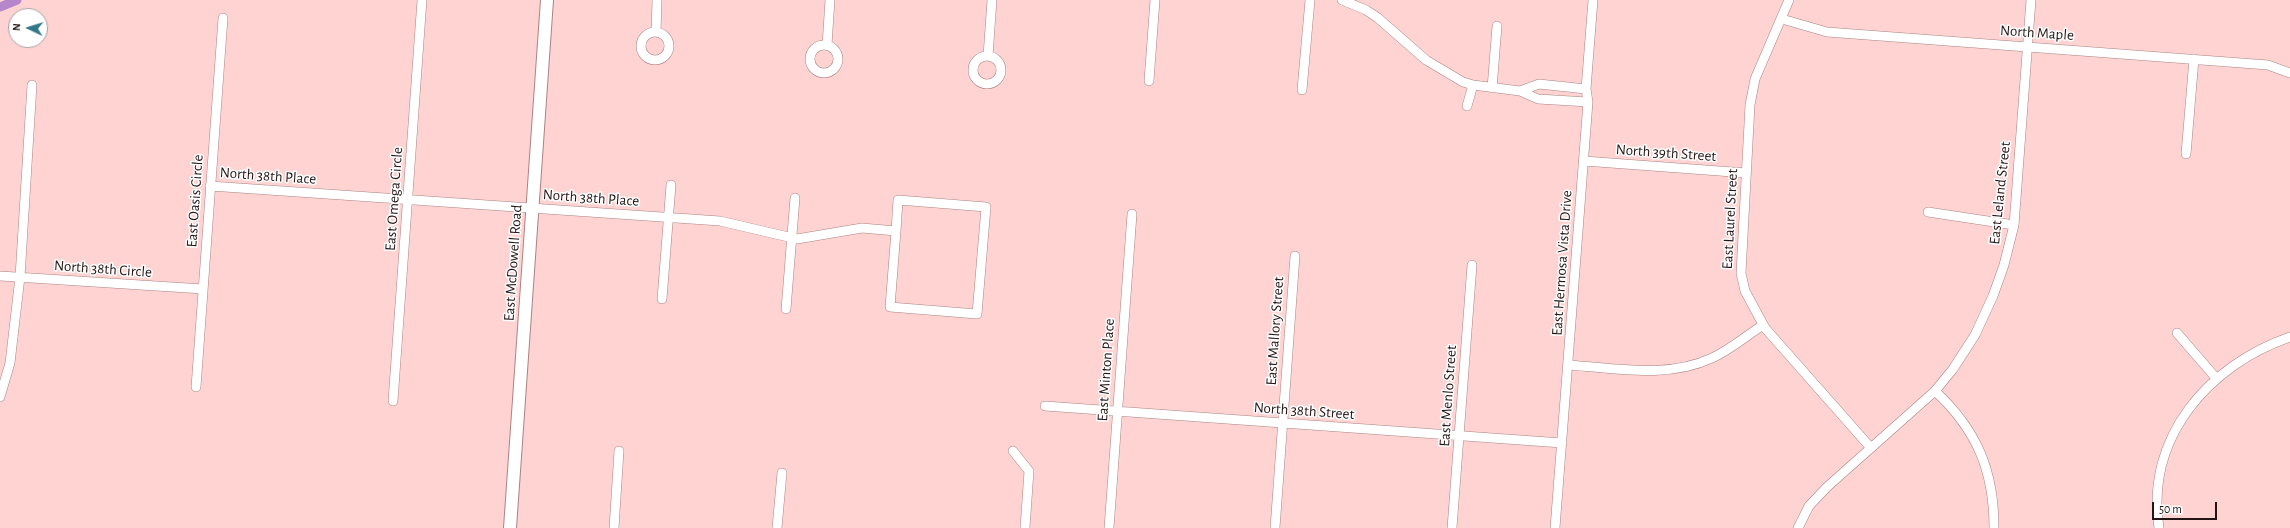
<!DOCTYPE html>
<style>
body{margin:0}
#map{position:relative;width:2290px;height:528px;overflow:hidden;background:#fed3d2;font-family:"Alegreya Sans",sans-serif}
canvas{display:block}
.north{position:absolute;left:8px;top:8px;width:40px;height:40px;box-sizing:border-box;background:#fff;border:1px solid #a7a1a1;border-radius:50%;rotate:274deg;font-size:11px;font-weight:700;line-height:16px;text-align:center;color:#231514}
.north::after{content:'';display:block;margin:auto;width:14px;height:18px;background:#337687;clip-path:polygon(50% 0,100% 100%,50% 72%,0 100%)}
.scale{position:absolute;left:2152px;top:502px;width:65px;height:18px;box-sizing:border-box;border:2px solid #231514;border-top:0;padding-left:5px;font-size:12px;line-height:14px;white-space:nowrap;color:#231514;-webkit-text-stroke:3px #fff;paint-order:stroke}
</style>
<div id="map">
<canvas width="2290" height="528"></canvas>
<div class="north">N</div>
<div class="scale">50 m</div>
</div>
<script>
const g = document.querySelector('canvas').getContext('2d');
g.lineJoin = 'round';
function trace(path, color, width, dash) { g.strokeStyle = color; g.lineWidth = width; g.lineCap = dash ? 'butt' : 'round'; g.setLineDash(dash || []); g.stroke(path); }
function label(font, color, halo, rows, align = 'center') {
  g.font = font + ' "Alegreya Sans",sans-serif'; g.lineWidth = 3; g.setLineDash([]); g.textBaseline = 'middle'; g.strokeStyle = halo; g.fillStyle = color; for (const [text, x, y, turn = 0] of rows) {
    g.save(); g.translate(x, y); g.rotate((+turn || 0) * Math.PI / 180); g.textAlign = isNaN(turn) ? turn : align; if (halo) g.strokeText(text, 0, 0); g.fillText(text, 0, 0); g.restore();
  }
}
trace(new Path2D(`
 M0 7 17 0`), '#b586ca', 9);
const minor = new Path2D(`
 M1342 0 1366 10 1378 18 1426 60 1463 82 1473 85 1520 91 1538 99 1588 102
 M1789 0 1755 79 1750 105 1741 273 1745 291 1765 328 1871 448
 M1782 19 1827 32 2268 65 2290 73
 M656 32 657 0
 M641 46a14 14 0 1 1 28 0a14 14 0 1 1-28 0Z
 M827 45 830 0
 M810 59a14 14 0 1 1 28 0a14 14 0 1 1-28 0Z
 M988 56 992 0
 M973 70a14 14 0 1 1 28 0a14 14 0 1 1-28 0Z
 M1149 81 1155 0
 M1492 88 1497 26
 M1302 90 1310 0
 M1520 91 1539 84 1586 89
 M1467 106 1473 85
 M2186 154 2194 59
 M1584 161 1746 173
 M210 186 720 221 797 239 862 228 896 231 898 200 986 207 977 314 890 307 896 231
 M1928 212 2014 225
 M0 276 203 289
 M662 299 671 185
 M786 309 795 198
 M2177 333 2216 378
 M1568 365C1615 368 1667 379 1712 358 1730 350 1746 336 1763 325
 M196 387 223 18
 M1935 391C1977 430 1994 471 1994 528
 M0 397 10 363 20 277 32 85
 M393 401 422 0
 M1045 406 1562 443
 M1013 451 1029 471 1025 528
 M614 528 619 451
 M777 528 782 473
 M1109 528 1132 214
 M1275 528 1295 256
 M1452 528 1472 265
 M1555 528 1588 102 1586 89 1593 0
 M1798 528 1809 506 1827 487 1935 391 1953 369 1975 335 1993 296 2004 265 2014 225 2031 0
 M2159 528C2145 437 2209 365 2290 337`);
const secondary = new Path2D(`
 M510 528 547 0`);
trace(minor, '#aa8382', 10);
trace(secondary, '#aa8382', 14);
trace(minor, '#fff', 9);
trace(secondary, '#fff', 12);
label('15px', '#231514', '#fff', [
 ["North Maple",2037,33,4],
 ["North 39th Street",1666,153,4],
 ["North 38th Place",268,176,4],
 ["East Leland Street",2000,193,-84],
 ["North 38th Place",591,198,4],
 ["East Omega Circle",394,199,-86],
 ["East Oasis Circle",195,201,-86],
 ["East Laurel Street",1730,219,-87],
 ["East McDowell Road",513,263,-86],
 ["East Hermosa Vista Drive",1562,263,-86],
 ["North 38th Circle",103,269,4],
 ["East Mallory Street",1275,331,-86],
 ["East Minton Place",1106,370,-86],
 ["East Menlo Street",1448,396,-86],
 ["North 38th Street",1304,411,4]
]);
</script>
